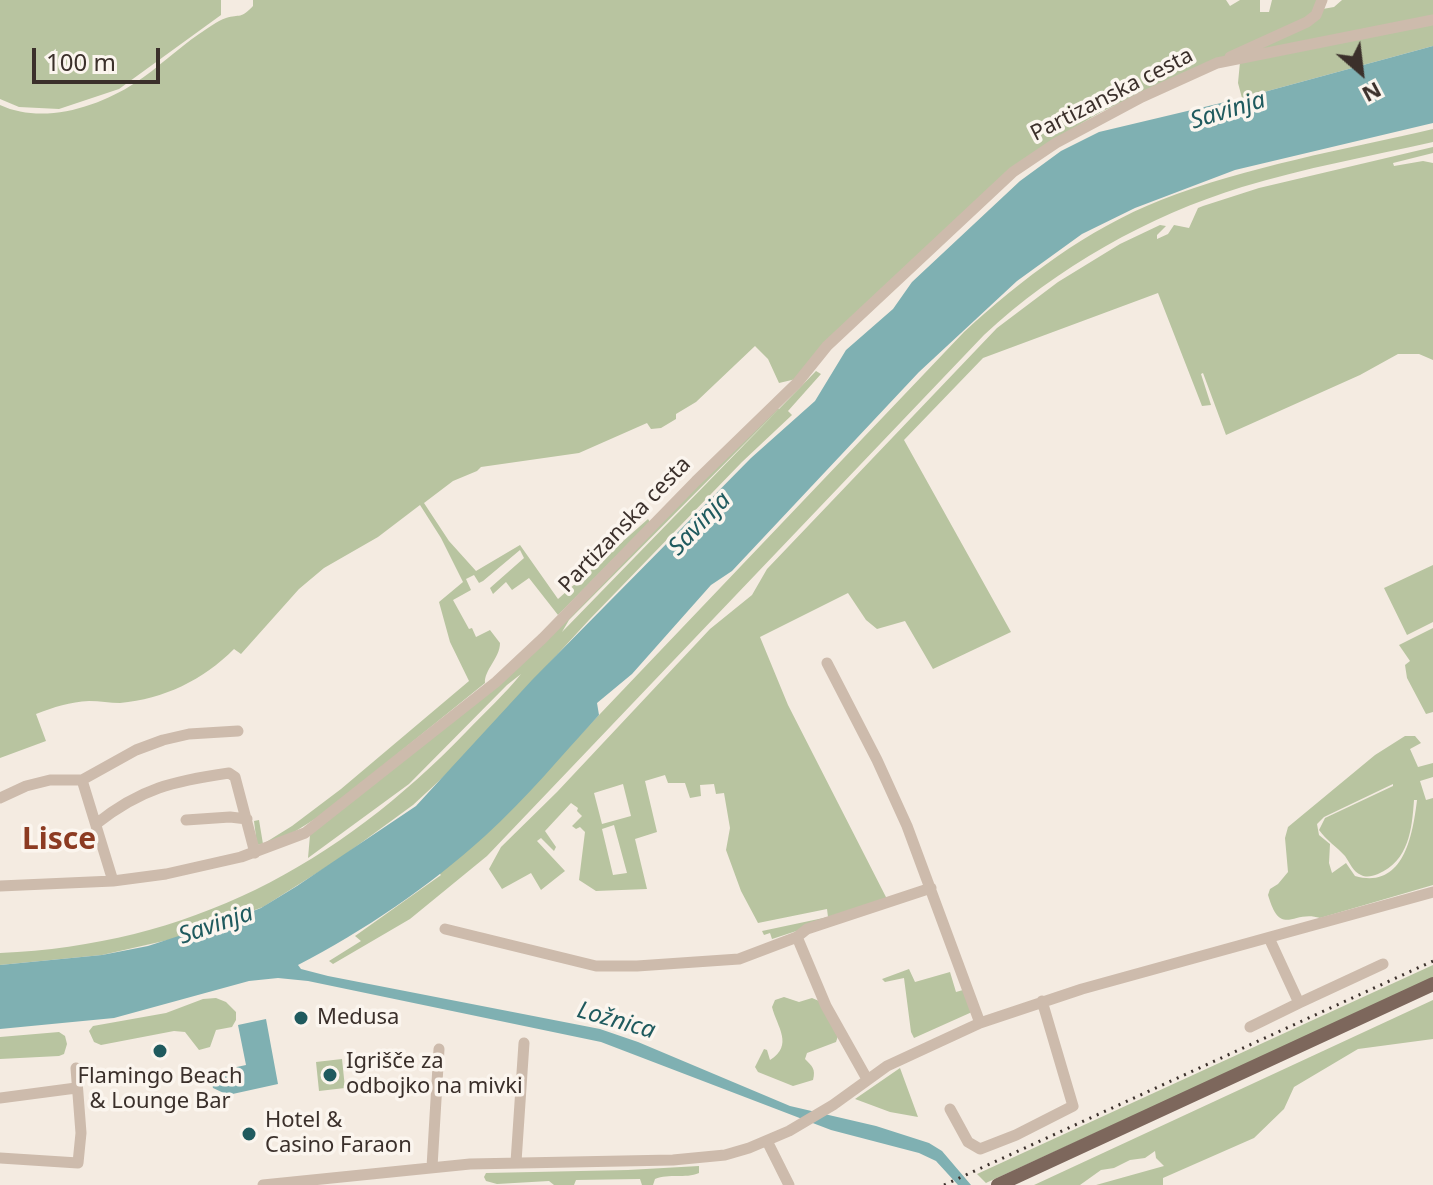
<!DOCTYPE html>
<meta charset="utf-8">
<style>
body{margin:0}
#map{position:relative;width:1433px;height:1185px;overflow:hidden;background:#f4ebe1;font-family:"Noto Sans",sans-serif}
canvas{display:block}
.north{position:absolute;left:1321px;top:32px;width:80px;height:80px;-webkit-text-stroke:6px #fbf5ee;paint-order:stroke;rotate:152deg;font-size:22px;font-weight:700;line-height:32px;text-align:center;color:#3b302b}
.north::after{content:'';display:block;margin:auto;width:28px;height:36px;background:#3b302b;clip-path:polygon(50% 0,100% 100%,50% 72%,0 100%)}
.scale{position:absolute;left:32px;top:48px;width:128px;height:36px;box-sizing:border-box;border:4px solid #3b302b;border-top:0;padding-left:10px;font-size:24px;line-height:28px;white-space:nowrap;color:#3b302b;-webkit-text-stroke:6px #fbf5ee;paint-order:stroke}
</style>
<div id="map">
<canvas width="1433" height="1185"></canvas>
<div class="north">N</div>
<div class="scale">100 m</div>
</div>
<script>
const g = document.querySelector('canvas').getContext('2d');
g.lineJoin = 'round';
function paint(path, color) { g.fillStyle = color; g.fill(path, 'evenodd'); }
function trace(path, color, width, dash) { g.strokeStyle = color; g.lineWidth = width; g.lineCap = dash ? 'butt' : 'round'; g.setLineDash(dash || []); g.stroke(path); }
function label(font, color, halo, rows, align = 'center') {
  g.font = font + ' "Noto Sans",sans-serif'; g.lineWidth = 7; g.setLineDash([]); g.textBaseline = 'middle'; g.strokeStyle = halo; g.fillStyle = color; for (const [text, x, y, turn = 0] of rows) {
    g.save(); g.translate(x, y); g.rotate((+turn || 0) * Math.PI / 180); g.textAlign = isNaN(turn) ? turn : align; if (halo) g.strokeText(text, 0, 0); g.fillText(text, 0, 0); g.restore();
  }
}
paint(new Path2D(`
 M0 0H221V15L119 89 59 109 19 107 0 99Z
 M253 0H1226L1230 6 1240 0H1260V12H1269L1272 0H1320L1317 10 1334 7 1342 0H1433V16L1247 55 1142 93 1101 112 1054 140 796 379 779 383 768 359 755 346 696 402 676 414V419L661 428 651 429 647 423 579 453 481 467 477 471 453 481 424 503 449 541 476 571 520 545 558 599 648 519 650 522 558 615 529 578 512 590 506 582 493 594 490 588 524 558 520 550 483 581 479 583 474 575 466 579 471 590 453 600 469 629 472 628 476 637 490 630 500 643C500 658 484 670 485 683L323 814 283 839 257 845 254 821 259 820 263 844 292 826 341 789 469 681 450 642 439 602 463 582 441 538 420 505 378 537 324 568 299 589 241 654 234 649C203 680 164 699 120 703 110 703 100 701 89 701 70 702 54 707 36 714L46 741 0 758V105C43 125 98 107 135 83 158 68 177 49 199 34 207 29 217 21 226 18 240 14 241 19 253 6Z
 M1433 24V46L1242 98 1238 83 1240 62Z
 M1433 129V142C1370 156 1305 168 1242 187 1148 216 1057 267 984 335L487 856 410 919 333 964 329 961 361 941 355 936 441 875 439 873 559 757 964 332C1022 279 1087 229 1161 200 1249 166 1342 150 1433 129Z
 M1433 147V153L1393 163 1394 166 1423 161 1433 163V360L1419 354H1398L1360 375 1226 435 1203 373 1201 374 1211 405 1202 406 1158 293 983 358 904 440 1011 632 933 669 905 621 877 629 866 620 848 593 760 637 788 705 888 901 772 939 770 933 764 935 762 931 828 917 827 909 758 923 741 891 726 850 730 828 724 793 716 794 714 784 700 785 701 796 690 798 685 783H668L665 775 645 781 657 832 635 839 647 889 596 891 579 880 585 832 580 827 576 829 572 826 582 816 577 811 578 808 571 803 545 831 556 847 554 851 541 838 537 841 565 871 541 890 531 873 502 889 489 869 501 847 557 792 710 629 752 595 767 569 997 328 1058 282 1120 244 1160 225 1166 226 1157 235V239L1168 234 1174 225 1189 228 1198 208 1203 206 1259 188ZM623 784 631 816 602 824 594 793ZM614 825 627 873 613 875 602 829Z
 M816 371 821 374 788 411 792 415 742 462 589 620 454 767 413 805 339 859 263 907 177 938 102 955 0 965V953C189 945 337 866 467 731 485 712 505 694 521 674L507 685 409 784 308 858 310 835 468 709 775 407 779 409 569 620 562 632Z
 M1433 565V622L1407 635 1384 588Z
 M1433 628V712L1426 714 1407 678 1405 665 1410 661 1399 645Z
 M1405 736H1415L1421 743 1410 749 1418 767 1433 763V777L1420 781 1426 800 1433 798V885L1320 918C1293 909 1281 939 1268 895L1270 889 1278 884 1288 872 1285 838 1288 827 1375 755ZM1393 784V786L1325 818 1319 830C1326 840 1337 847 1345 856 1350 863 1353 872 1361 875 1367 878 1372 876 1378 874 1409 861 1412 829 1414 800H1417C1413 834 1404 890 1355 876L1346 863 1332 873 1329 863 1330 844 1319 835 1317 824 1324 817Z
 M1433 965V979L988 1182 986 1183 977 1174Z
 M909 969 915 982 950 972 956 992 963 990 972 1012 914 1038 911 1032 904 978 885 982 882 979Z
 M784 997 799 1002 812 998 819 1001 838 1036 836 1042 807 1053 805 1059C812 1066 816 1069 813 1080L793 1086 758 1072 755 1067 764 1049 767 1050 770 1060C794 1045 777 1027 772 1007L775 1000Z
 M216 998 226 1002 236 1012V1020L232 1027 216 1030 210 1047 199 1050 185 1032 174 1031 101 1045 94 1042 89 1031 93 1026 166 1013 203 999Z
 M1433 1000V1039L1358 1049 1294 1087 1284 1109 1254 1138 1163 1178V1185H1096L1164 1166 1156 1158 1155 1151 1145 1158 1130 1160 1114 1168 1101 1170 1080 1185H1034Z
 M59 1032 65 1036 67 1044 64 1054 59 1056 0 1059V1037Z
 M342 1059 345 1088 319 1091 316 1062Z
 M900 1068 918 1117 890 1112 855 1099Z
 M699 1166V1173C685 1179 669 1173 655 1179L653 1185H642L640 1179 576 1180 574 1185H554L549 1181 497 1184 486 1181 484 1177 486 1173 628 1170Z`), '#b8c4a0');
paint(new Path2D(`
 M1433 46V123L1235 170 1135 208 1082 234 1017 281 919 372 732 571 711 585 632 674 597 703 599 715C562 755 526 799 485 836 430 886 364 931 298 965L301 969 328 976 600 1029 638 1042 790 1106 876 1126 929 1143 942 1151 971 1185H958L936 1161 919 1153 831 1130 601 1042 308 981 278 978 249 981 114 1018 0 1029V965L102 955 148 946 240 916 261 908 297 886 416 806 532 680 751 458 815 401 846 350 893 309 912 282 1020 181 1061 151 1099 132 1242 98Z
 M266 1019 278 1084 228 1095 213 1088 209 1073 246 1065 238 1025Z`), '#7fb0b2');
trace(new Path2D(`
 M1230 57 1307 22 1316 15 1322 0
 M827 663 877 760 907 826 980 1023
 M82 780 113 881
 M0 798 26 786 50 780H82L136 750 163 740 189 734 238 731
 M186 820 230 817 247 819
 M96 824C141 788 174 781 229 773L235 777 255 853
 M0 886 113 881 166 874 241 857 305 833 496 682 543 638 696 481 798 382 827 346 1013 172 1056 143 1142 97 1217 63 1433 20
 M445 929 596 966H637L739 959 797 937 826 1006 867 1079
 M797 937 807 929 931 888
 M1299 1003 1383 964
 M1250 1027 1299 1003 1269 938
 M0 1098 76 1088
 M950 1109 968 1142 980 1149 1016 1135 1073 1106 1042 1001
 M767 1141 789 1185
 M0 1158 78 1163 81 1133 76 1068
 M516 1162 524 1043
 M432 1167 439 1049
 M263 1185 470 1164 673 1160 725 1155 749 1148 789 1131 833 1105 887 1066 980 1023 1082 989 1433 892`), '#cdbbac', 11);
trace(new Path2D(`
 M998 1185 1433 984`), '#7d675c', 14);
trace(new Path2D(`
 M944 1185 1433 961`), '#3b302b', 3, [2, 6]);
for (const [x, y, r, color] of [
 [301,1018,8,"#1f5a5e"],
 [160,1051,8,"#1f5a5e"],
 [330,1075,8,"#1f5a5e"],
 [249,1134,8,"#1f5a5e"]
]) { const dot = new Path2D(); dot.arc(x, y, r, 0, 2 * Math.PI); g.fillStyle = color; g.fill(dot); trace(dot, '#fbf5ee', 3); }
label('22px', '#3b302b', '#fbf5ee', [
 ["Partizanska cesta",1112,95,-27],
 ["Partizanska cesta",625,525,-46]
]);
label('22px', '#3b302b', '#fbf5ee', [
 ["Medusa",317,1018],
 ["Igrišče za",346,1062],
 ["odbojko na mivki",346,1087],
 ["Flamingo Beach",160,1077,"center"],
 ["& Lounge Bar",160,1102,"center"],
 ["Hotel &",265,1121],
 ["Casino Faraon",265,1146]
], 'left');
label('italic 24px', '#1f5a5e', '#fbf5ee', [
 ["Savinja",1228,111,-17],
 ["Savinja",700,524,-46],
 ["Savinja",216,925,-19],
 ["Ložnica",616,1021,16]
]);
label('bold 30px', '#8c3b22', '#fbf5ee', [
 ["Lisce",59,840]
]);
</script>
